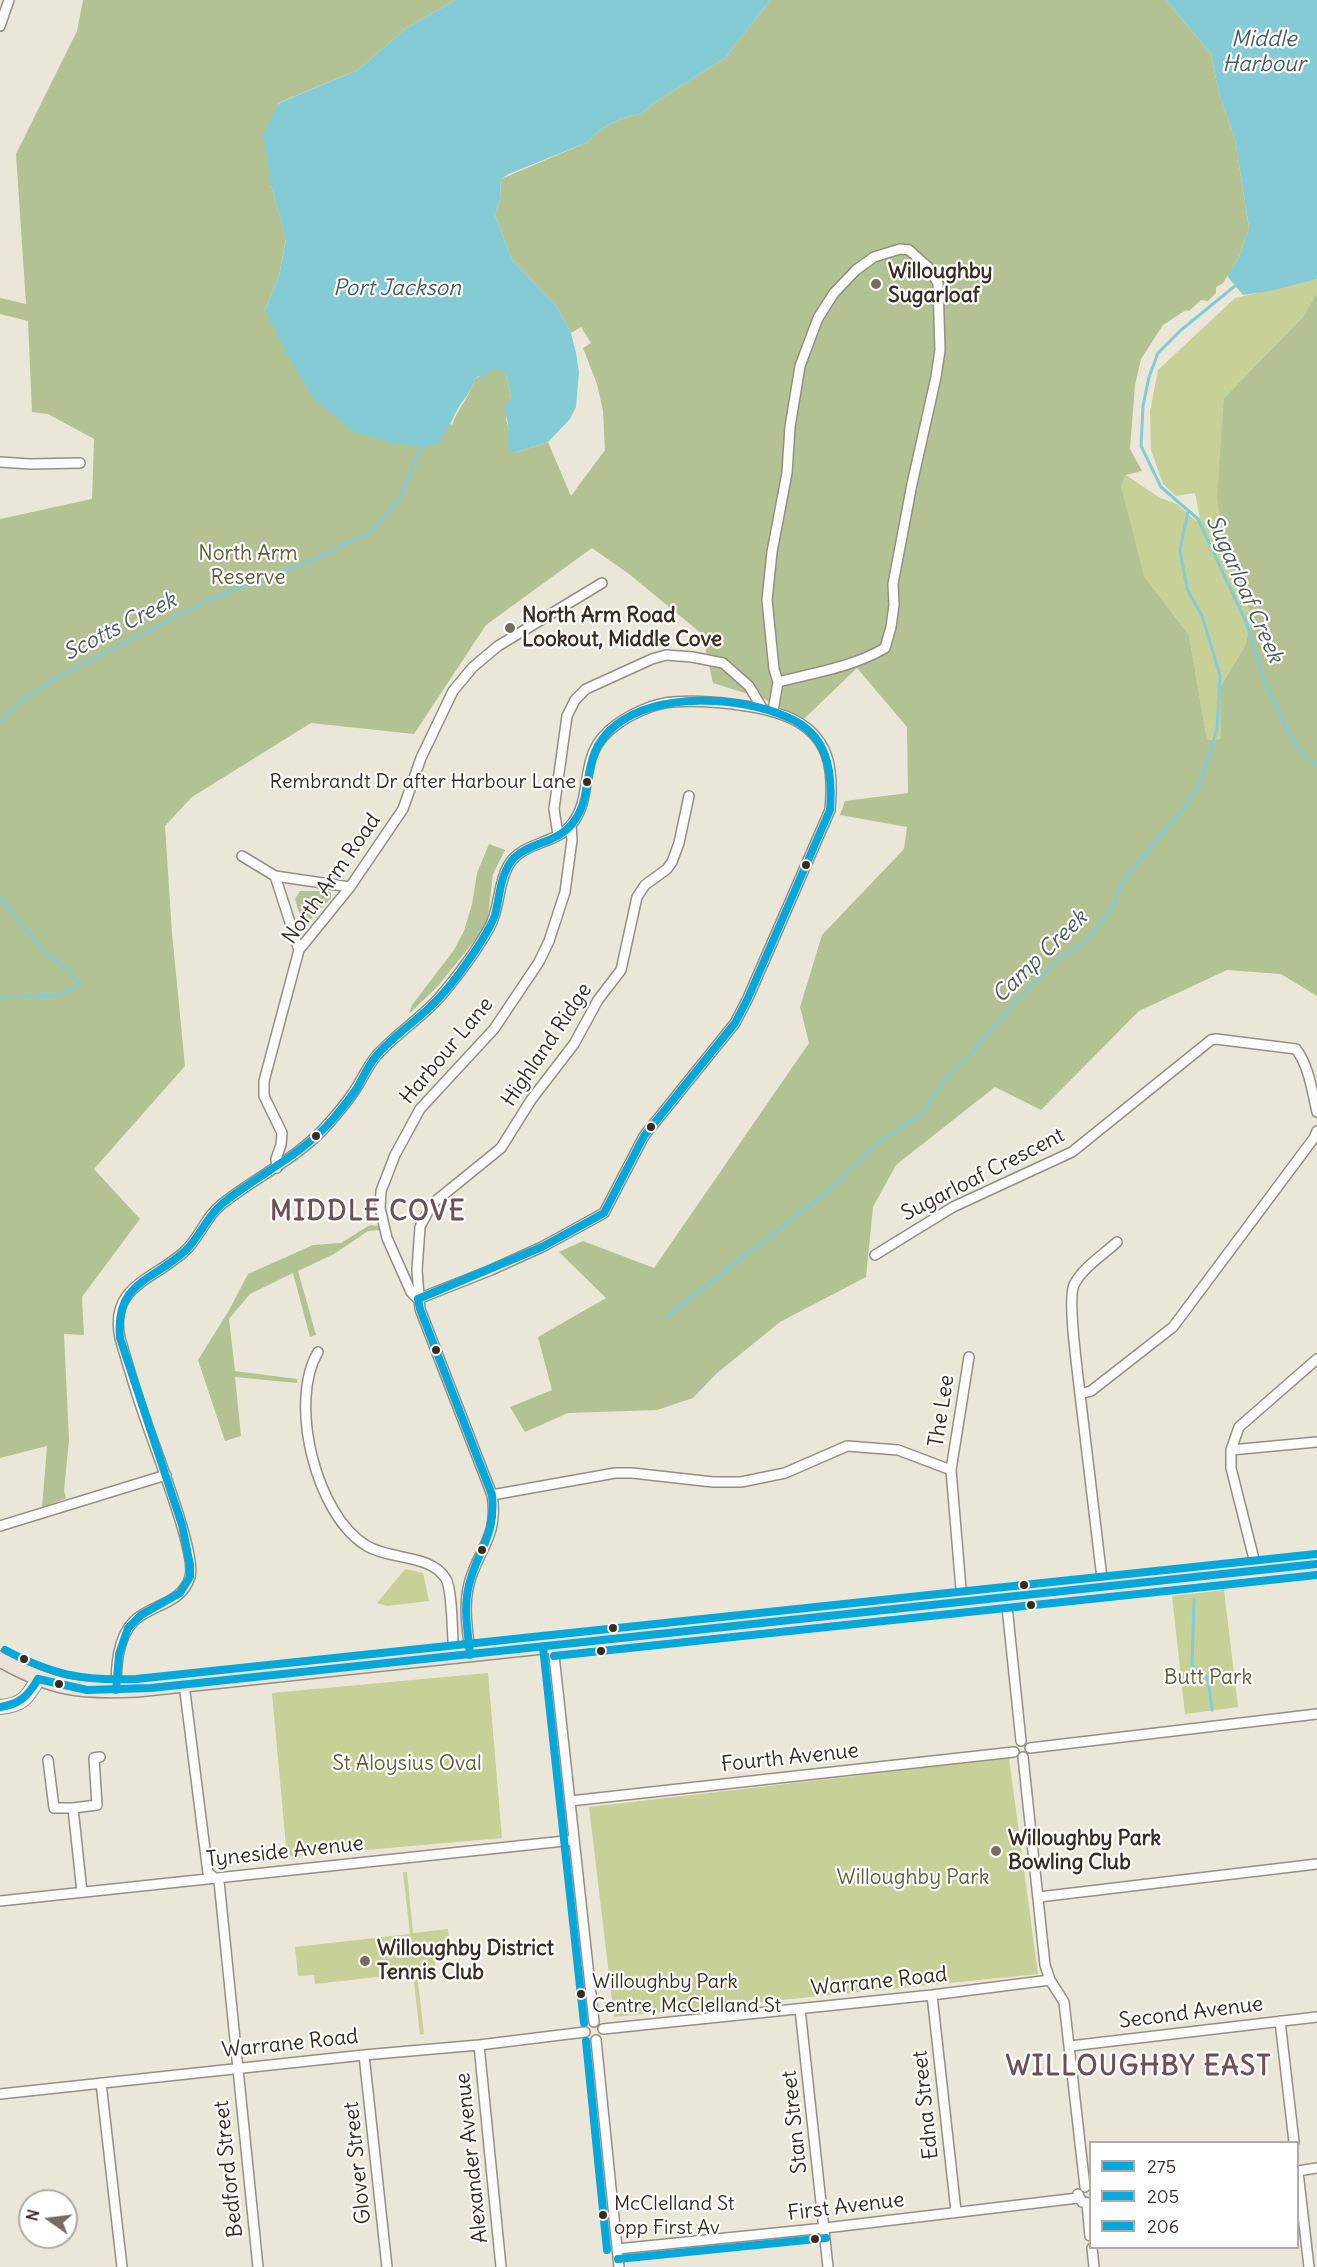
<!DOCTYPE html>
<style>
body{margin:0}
#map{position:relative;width:1317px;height:2267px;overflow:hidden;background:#eae7d9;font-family:Delius,sans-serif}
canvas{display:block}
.legend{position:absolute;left:1089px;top:2141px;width:210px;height:108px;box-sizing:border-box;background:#fff;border:2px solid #b1aaa5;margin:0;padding:8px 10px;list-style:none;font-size:18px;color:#3b2a1e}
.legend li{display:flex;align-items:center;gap:12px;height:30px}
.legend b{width:30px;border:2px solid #b1aaa5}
.north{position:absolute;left:18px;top:2189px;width:60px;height:60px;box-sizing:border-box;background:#fff;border:2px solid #b1aaa5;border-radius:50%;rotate:284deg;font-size:16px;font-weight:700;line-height:24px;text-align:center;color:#3b2a1e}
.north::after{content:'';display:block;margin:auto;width:21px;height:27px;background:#786c5f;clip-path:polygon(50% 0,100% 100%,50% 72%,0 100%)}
</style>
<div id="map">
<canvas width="1317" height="2267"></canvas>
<ul class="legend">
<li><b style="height:8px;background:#06a7da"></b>275</li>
<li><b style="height:8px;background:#06a7da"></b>205</li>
<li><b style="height:8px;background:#06a7da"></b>206</li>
</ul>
<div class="north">N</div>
</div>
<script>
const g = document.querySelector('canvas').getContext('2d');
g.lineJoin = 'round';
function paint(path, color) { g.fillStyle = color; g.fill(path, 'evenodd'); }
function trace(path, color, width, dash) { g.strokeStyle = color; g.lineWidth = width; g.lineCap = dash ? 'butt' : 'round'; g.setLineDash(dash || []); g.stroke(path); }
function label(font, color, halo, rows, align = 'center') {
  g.font = font + ' Delius,sans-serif'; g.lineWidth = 4.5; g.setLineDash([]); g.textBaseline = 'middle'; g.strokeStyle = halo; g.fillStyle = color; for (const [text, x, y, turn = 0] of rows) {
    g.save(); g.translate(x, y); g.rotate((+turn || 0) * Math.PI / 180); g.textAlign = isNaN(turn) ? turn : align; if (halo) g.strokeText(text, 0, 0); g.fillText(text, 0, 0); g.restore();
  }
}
paint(new Path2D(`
 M1317 279V293L1302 318 1224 398 1229 551 1240 565 1251 623 1245 646 1220 687 1222 739 1207 740 1189 635 1143 577 1121 486 1126 475 1160 498 1177 504 1196 521 1200 518 1195 493 1176 496 1163 484 1151 450 1150 412 1158 370 1235 298Z
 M405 1569 423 1573 429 1601 387 1606 377 1603Z
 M1224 1590 1238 1707 1185 1714 1172 1596Z
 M488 1673 502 1838 287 1857 272 1693Z
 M1009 1758 1038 1974 614 2017 589 1807Z
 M403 1872H407L413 1933 448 1929 450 1949 434 1951 436 1971 417 1974 424 2034 420 2035 413 1973 315 1984 314 1975 298 1976 295 1947 410 1934Z`), '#c6d097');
paint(new Path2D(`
 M83 0H455L405 29 358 70 278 103 271 185 286 238 279 276 265 310 452 425C458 408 470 396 475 379L492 369 500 368 507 377 511 398 506 418 514 453 548 442 571 496 605 450 603 411 597 384 583 348 591 343 581 327 571 333 555 304 512 260 495 215 500 199 501 179 588 142C596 130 626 113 640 115L651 105 725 58 770 0H1166L1211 54 1219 94 1235 139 1249 228 1239 257 1223 283 1216 287V293L1208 301 1201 300 1189 311 1186 310 1163 325 1141 359 1135 385 1130 449 1142 471 1126 475 1121 486 1144 577 1189 635 1207 740 1221 739 1220 687 1245 646 1251 623 1240 565 1229 551 1221 526 1217 498 1224 398 1302 318 1317 293V996L1281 974 1227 970 1139 1011 1041 1110 995 1087 896 1165 873 1207 866 1277 780 1322 716 1374 693 1398 657 1410 568 1413 525 1432 510 1407 552 1390 538 1337 606 1298 559 1252 583 1241 654 1268 809 1043 800 1007 822 935 904 849 907 827 840 815 845 801 908 793 907 727 857 668 804 719 764 699 713 683 702 634 629 574 592 548 486 625 414 734 311 723 192 797 165 826 172 933 185 1066 94 1169 140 1219 82 1297 84 1335 64 1334 69 1440 64 1491 66 1498 42 1508 47 1446 0 1458V519L92 499 94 439 48 414 32 412 28 321 0 314V298L26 304 16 154 77 31Z
 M489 844 505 850 493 874 487 925 438 986 409 1014 412 1005 454 950 464 931 472 904 477 873Z
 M300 891H328L331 893V898L306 924 303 925 295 899Z
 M370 1225 380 1226 382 1230 368 1231 334 1254 298 1271 316 1335 310 1337 293 1273 250 1294 229 1319 235 1371 297 1379V1383L235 1377 241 1436 225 1441 198 1360 228 1312 248 1274 313 1245 341 1243Z`), '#b3c292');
paint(new Path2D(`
 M455 0H770L725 58 651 105 640 115C626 113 596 130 588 142L509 174 501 179 500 199 495 215 512 260 555 304 571 333 576 353 579 372 576 407 570 419 548 442 514 453C502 443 510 436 508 426 508 420 505 413 504 407L511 398 507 377 500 369H492L486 374V380L479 376 475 379C471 393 462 400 456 412 450 425 445 433 436 445L421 447 391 443 353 432 312 397 283 347 265 310 279 276 286 239 271 185 263 133 279 103 358 70 405 29Z
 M1166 0H1317V279L1270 291 1243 295 1227 276 1239 257 1249 228 1235 139 1219 94 1211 54Z`), '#84cbd6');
trace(new Path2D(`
 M1235 286 1181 330 1158 353 1149 377 1143 406 1141 446 1161 487 1198 519 1246 622 1265 682 1280 715 1290 736 1304 756 1317 765
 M0 722 21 701 54 679 210 599 315 559 372 531 400 498 421 447
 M0 898 46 954 65 967 80 984 61 995 0 997
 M666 1317 827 1192 876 1144 923 1113 942 1082 971 1053 1019 998 1061 957 1084 943 1112 908 1122 882 1186 805 1199 785 1217 729 1220 675 1202 616 1187 589 1180 550 1188 511
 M1194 1600 1192 1666 1208 1678 1212 1710`), '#84cbd6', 3);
const street = new Path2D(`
 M0 26 9 0
 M0 462 30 464 80 463
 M773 711 778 682 774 669 767 600 772 552 787 473 790 427 800 366 818 318 834 293 856 270 874 257 900 249 909 250 928 267 938 283 940 350 936 377 912 484 893 584 894 605 891 627 885 648C853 667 813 673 778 682
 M558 835 554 809 567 716 575 700 586 689 652 659 666 655 692 657 723 663 749 686 762 708
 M242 856 275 876 299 950
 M275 876 350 887
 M277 1168 276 1159 281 1145 282 1133 264 1096V1081L299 950 350 887 403 809 421 758 453 691 473 667 498 646 602 583
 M875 1255 953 1207 1072 1152 1211 1040 1216 1039 1296 1049C1309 1066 1312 1091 1317 1112
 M418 1299 411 1292 387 1238 380 1208 381 1191 395 1155 420 1109 494 1029 539 962 549 941 565 892 572 840 571 825
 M318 1352C288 1402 316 1516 367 1546 390 1560 431 1554 446 1579 453 1592 452 1640 454 1656
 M1080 1394C1078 1374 1067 1299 1074 1285 1082 1268 1103 1255 1117 1242
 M1231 1450 1317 1442
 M951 1470 969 1357
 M492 1495 615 1473H632L713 1482H741L785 1473 847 1446 898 1450 951 1470 962 1601
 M0 1526 166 1475
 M1257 1571 1231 1468V1450L1239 1427 1317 1359
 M1103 1587 1080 1394 1091 1391 1173 1327 1314 1138 1317 1131
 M1006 1597 1021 1741
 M553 1646 594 2022
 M470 1655C468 1631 463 1608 469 1584 478 1549 499 1537 492 1495L420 1309 417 1270 420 1227 432 1204 501 1148 531 1100 574 1044 598 1000 621 970 637 897 645 885 667 869 672 862 679 843 689 796
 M184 1684 208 1873 219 1881 258 2267
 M116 1690C116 1668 117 1638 134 1621 152 1604 182 1604 190 1577 197 1554 155 1449 146 1421 136 1393 128 1366 120 1338 109 1286 153 1280 184 1252 200 1238 205 1217 222 1204 257 1176 299 1158 329 1123 337 1114 346 1103 353 1093 362 1080 367 1067 377 1055 396 1034 420 1019 439 998 456 978 475 953 488 930 500 911 497 886 508 866 522 841 556 845 572 824 596 793 575 754 616 725 631 714 654 703 673 702 704 699 759 705 788 717 830 735 834 769 830 810L748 998 735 1023 644 1136 604 1213 542 1247 491 1270 418 1299
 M1030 1748 1317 1714
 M1023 1757 1045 1965 1050 1980 1064 2002 1085 2187
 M48 1760 54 1808H73
 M570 1801 1014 1752
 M82 1892 73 1808 97 1805 94 1758 100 1757
 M1039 1897 1317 1864
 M0 1901 574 1840
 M932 1995 956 2211
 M800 2009 828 2267
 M1280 2021 1294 2142
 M603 2029 932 1995 1050 1980
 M596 2040 619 2267
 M479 2045 501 2267
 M1070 2046 1317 2017
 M364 2055 387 2267
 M101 2083 122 2267
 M0 2094 364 2055 479 2045 585 2032
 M1298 2171 1317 2168
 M1298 2172 1309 2267
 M1078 2194 1082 2202 1090 2203
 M1087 2204 1090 2236
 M1092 2248 1094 2267
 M617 2249 825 2228 1078 2198`);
const secondary = new Path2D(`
 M0 1707C23 1705 27 1698 38 1679`);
const primary = new Path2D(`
 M0 1659C52 1688 78 1692 137 1689L1317 1564`);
trace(street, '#948f86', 12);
trace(secondary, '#948f86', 16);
trace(primary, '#948f86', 18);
trace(street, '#fcfbf9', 9);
trace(secondary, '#f5f2ec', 14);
trace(primary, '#ebe3d7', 15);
trace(new Path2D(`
 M418 1299 420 1309 492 1495C496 1537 478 1548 469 1585 463 1608 468 1632 470 1655
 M38 1679 87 1690 151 1688 1317 1564
 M116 1690 119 1654 128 1628 141 1615 180 1593 190 1577V1565L182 1525 120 1338C115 1282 151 1282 185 1251 200 1237 206 1217 223 1203 259 1174 302 1155 333 1119 341 1109 350 1099 357 1088 363 1077 369 1064 377 1055 393 1036 414 1023 431 1006 450 988 465 966 479 945 485 935 491 926 495 915 500 896 500 873 514 858 530 842 557 843 572 824 597 793 577 756 616 725 658 692 740 696 787 717 828 734 833 771 830 810L748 998 735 1023 644 1136 604 1213 542 1247 418 1299
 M0 1707C20 1704 28 1696 38 1679`), '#06a7da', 8);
trace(new Path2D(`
 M543 1647 584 2023
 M554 1656 1317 1575
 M586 2041 607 2250
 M618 2259 826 2238`), '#06a7da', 8);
trace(new Path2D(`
 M5 1650C53 1675 82 1681 136 1679L1316 1554`), '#06a7da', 8);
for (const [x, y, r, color] of [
 [876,284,6,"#786c5f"],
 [510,628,6,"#786c5f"],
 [587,782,5,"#3b2a1e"],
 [806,865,5,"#3b2a1e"],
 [651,1127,5,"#3b2a1e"],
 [316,1136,5,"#3b2a1e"],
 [436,1350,5,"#3b2a1e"],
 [482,1550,5,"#3b2a1e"],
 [1024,1585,5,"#3b2a1e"],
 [1031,1605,5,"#3b2a1e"],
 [613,1628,5,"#3b2a1e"],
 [601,1651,5,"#3b2a1e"],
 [24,1659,5,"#3b2a1e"],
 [59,1684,5,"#3b2a1e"],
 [996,1851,6,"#786c5f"],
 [365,1961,6,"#786c5f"],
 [581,1994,5,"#3b2a1e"],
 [603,2215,5,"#3b2a1e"],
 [815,2239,5,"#3b2a1e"]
]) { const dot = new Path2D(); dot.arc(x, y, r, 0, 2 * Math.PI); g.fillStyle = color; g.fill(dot); trace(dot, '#fff', 2); }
label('20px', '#3b2a1e', '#fff', [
 ["Rembrandt Dr after Harbour Lane",576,782,"right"],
 ["Willoughby Park",592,1982],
 ["Centre, McClelland St",592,2006],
 ["McClelland St",614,2204],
 ["opp First Av",614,2228]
], 'left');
label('bold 21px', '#3b2a1e', '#fff', [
 ["Willoughby",888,272],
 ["Sugarloaf",888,296],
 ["North Arm Road",522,616],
 ["Lookout, Middle Cove",522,640],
 ["Willoughby Park",1008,1839],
 ["Bowling Club",1008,1863],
 ["Willoughby District",377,1949],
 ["Tennis Club",377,1973]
], 'left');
label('21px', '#625d35', '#fff', [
 ["North Arm",248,554],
 ["Reserve",248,578],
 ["Butt Park",1208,1678],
 ["St Aloysius Oval",407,1764],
 ["Willoughby Park",913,1878]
]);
label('21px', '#3b2a1e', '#fff', [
 ["North Arm Road",332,879,-55],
 ["Highland Ridge",547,1045,-56],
 ["Harbour Lane",447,1051,-50],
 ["Sugarloaf Crescent",983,1175,-27],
 ["The Lee",942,1411,-81],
 ["Fourth Avenue",790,1758,-6],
 ["Tyneside Avenue",285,1852,-6],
 ["Warrane Road",879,1982,-6],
 ["Second Avenue",1191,2013,-7],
 ["Warrane Road",290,2044,-6],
 ["Edna Street",926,2105,-96],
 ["Stan Street",795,2122,-96],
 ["Alexander Avenue",472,2158,-96],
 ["Glover Street",358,2163,-96],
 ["Bedford Street",229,2169,-96],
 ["First Avenue",846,2207,-7]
]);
label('italic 22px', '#455e5e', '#fff', [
 ["Middle",1264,40],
 ["Harbour",1264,65],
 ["Port Jackson",397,289],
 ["Sugarloaf Creek",1244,589,66],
 ["Scotts Creek",120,627,-27],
 ["Camp Creek",1040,957,-44]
]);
g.letterSpacing = '1.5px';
label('bold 27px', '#6f4f54', '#fff', [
 ["MIDDLE COVE",368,1212],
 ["WILLOUGHBY EAST",1139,2067]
]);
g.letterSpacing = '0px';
</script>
